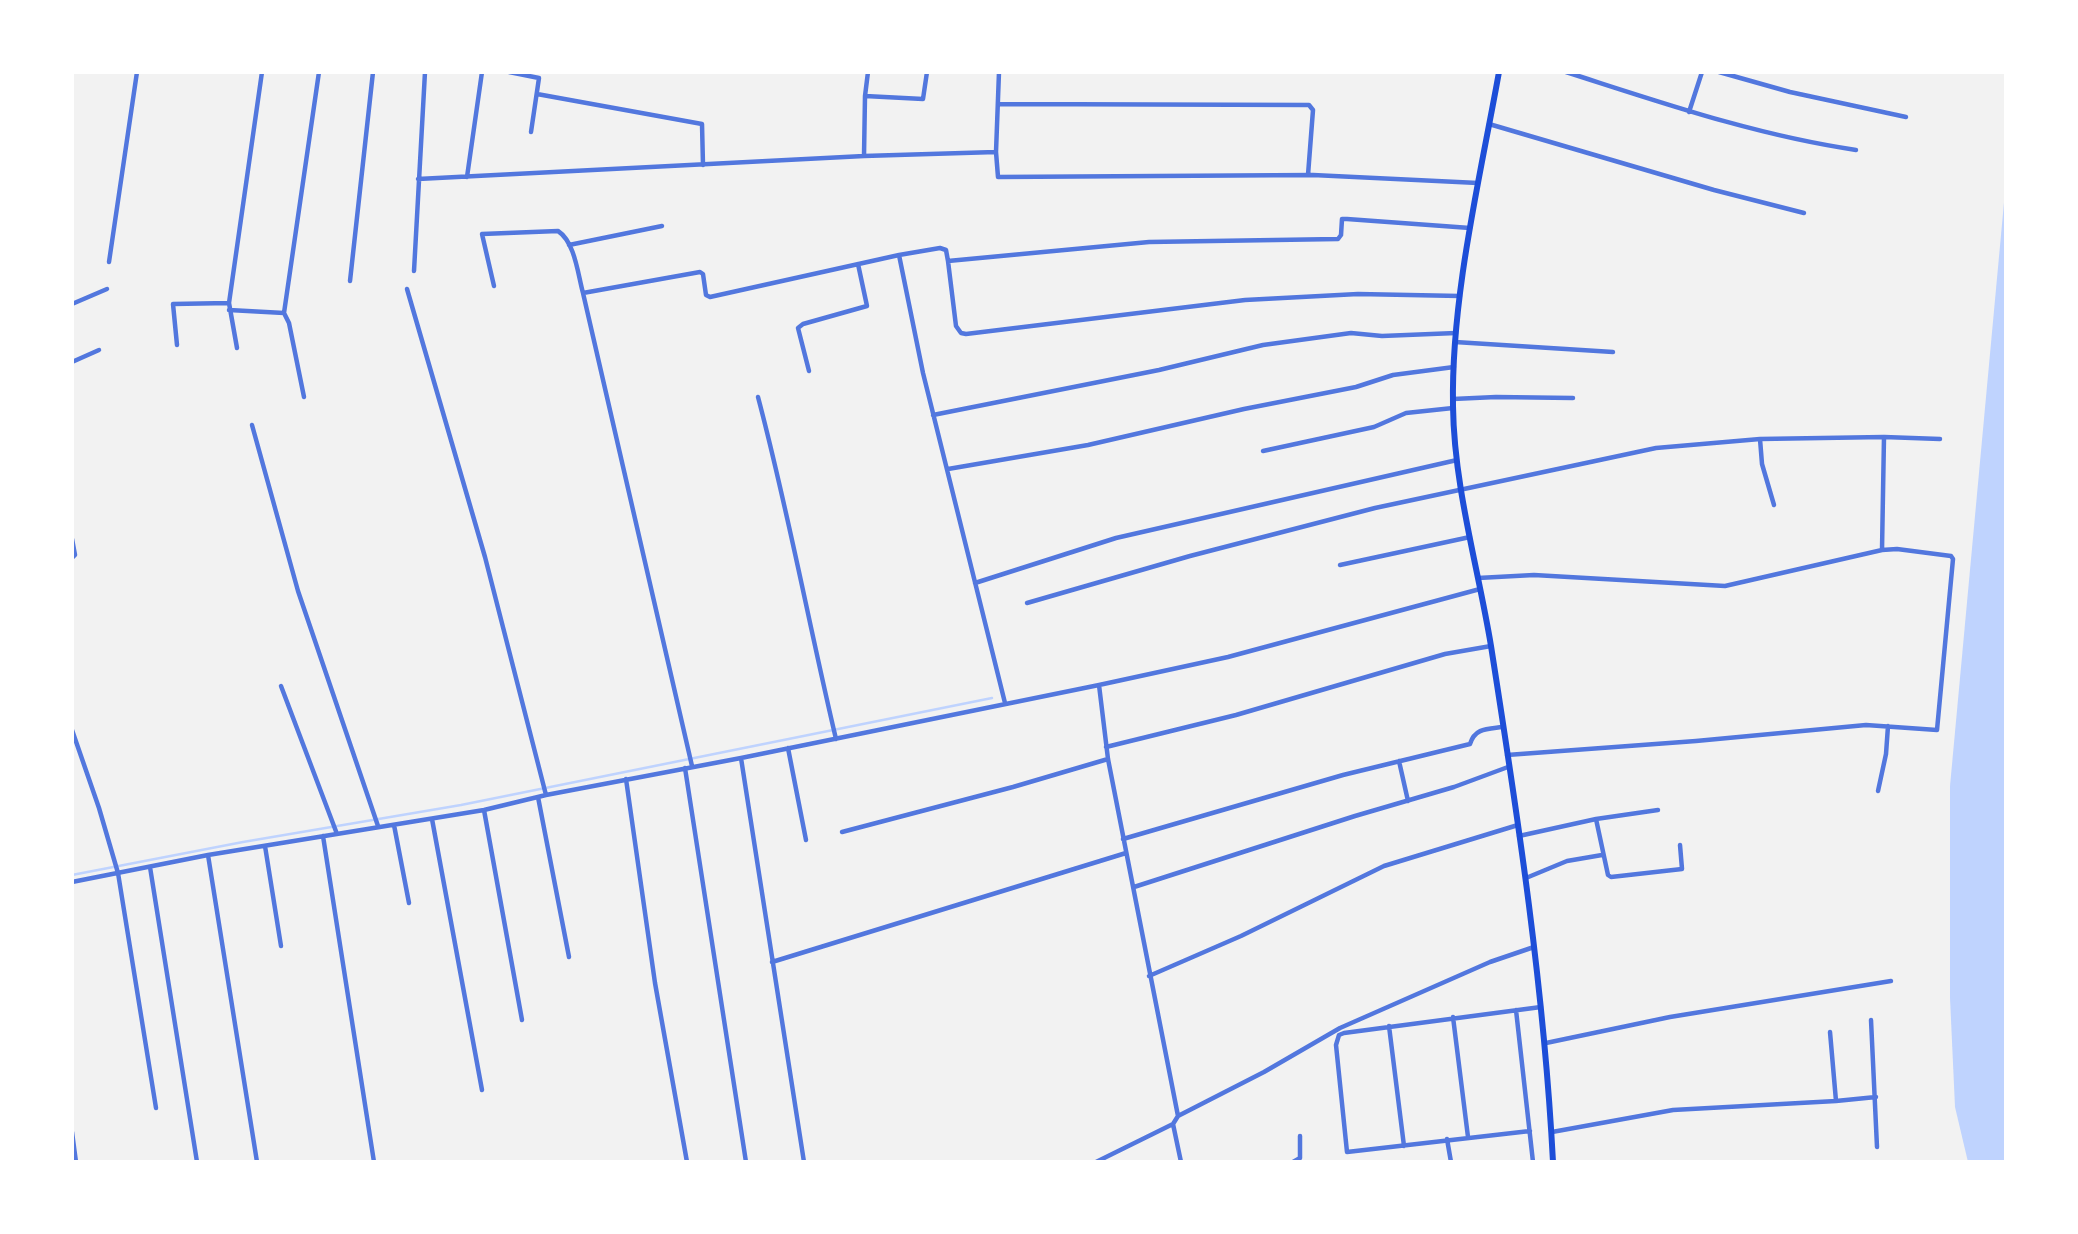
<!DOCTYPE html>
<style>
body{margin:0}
#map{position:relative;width:2078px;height:1234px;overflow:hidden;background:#f2f2f2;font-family:"Golos Text",sans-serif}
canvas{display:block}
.frame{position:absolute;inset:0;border:74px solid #fff;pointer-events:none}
</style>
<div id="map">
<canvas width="2078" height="1234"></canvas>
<div class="frame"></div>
</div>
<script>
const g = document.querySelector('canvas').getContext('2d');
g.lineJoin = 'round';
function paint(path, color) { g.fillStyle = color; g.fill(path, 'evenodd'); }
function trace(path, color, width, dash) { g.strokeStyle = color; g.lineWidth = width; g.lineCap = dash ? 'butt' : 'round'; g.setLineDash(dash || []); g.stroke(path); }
paint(new Path2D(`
 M2006 181V1162H1968L1955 1107 1950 998V786Z`), '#bfd3fe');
trace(new Path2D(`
 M72 875 243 842 461 805 992 698`), '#bfd3fe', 2.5);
trace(new Path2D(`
 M509 72 539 78 531 132
 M999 72 996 152 998 177 1313 175 1478 183
 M1566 72C1663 103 1755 135 1856 150
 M1719 72 1790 92 1906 117
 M537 94 702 124 703 165
 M865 96 923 99 927 72
 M999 104 1309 105 1313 110 1308 175
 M1689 112 1702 72
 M1489 124 1714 190 1804 213
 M864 156 865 96 868 72
 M467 177 482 72
 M418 179 864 156 996 152
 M569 245 662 226
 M899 255 923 373 1005 703
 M948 261 956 326 961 333 966 334 1245 300 1358 294 1460 296
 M109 262 137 72
 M414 271 425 72
 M350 281 373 72
 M494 286 482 234 558 231C575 242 578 275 583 293L692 766
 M407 289 485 557 546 795
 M583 293 700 272 703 274 706 295 710 297 899 255 940 248 946 250 948 261 1149 242 1338 239 1341 235 1342 219H1347L1470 228
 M72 304 107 289
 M229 310 284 313
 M1455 342 1613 352
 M177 345 173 304 229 303
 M237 348 229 303 262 72
 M72 362 99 350
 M809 371 798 328 803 324 867 306 858 264
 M304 397 289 323 284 313 319 72
 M758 397C788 510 809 625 836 739
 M1453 399 1496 397 1573 398
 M933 415 1159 370 1263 345 1351 333 1382 336 1456 333
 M252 425 298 591 378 826
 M1760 439 1762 464 1774 505
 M1263 451 1374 427 1406 413 1453 408
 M948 469 1088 445 1244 409 1356 387 1393 375 1454 367
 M72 539 75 555 72 558
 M1882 550 1884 437
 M1340 565 1470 537
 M1478 578 1534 575 1725 586 1882 550 1897 549 1951 556 1953 559 1937 730 1866 725 1696 741 1507 755
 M975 583 1116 538 1457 460
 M1027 603 1190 556 1375 508 1656 448 1760 439 1884 437 1940 439
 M281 686 337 834
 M72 730 99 808 118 873 156 1108
 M1106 747 1236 715 1445 654 1491 646
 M788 748 806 840
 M741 758 804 1162
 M1399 761 1408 801
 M685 768 746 1162
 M626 779 655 983 687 1162
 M1878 791 1886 754 1888 726
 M538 797 569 957
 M484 810 522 1020
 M432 819 482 1090
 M1596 819 1608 875 1611 877 1682 869 1680 845
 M394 825 409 903
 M842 832 1013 787 1108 759
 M323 836 374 1162
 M1519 836 1596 819 1658 810
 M1123 839 1343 775 1470 744C1475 728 1487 729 1502 727
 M265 846 281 946
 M208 855 257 1162
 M150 867 197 1162
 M1526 878 1567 861 1602 855
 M72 882 208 855 484 810 546 795 741 758 1099 685 1228 657 1480 589
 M1134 887 1355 816 1454 787 1508 767
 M772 962 1126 853
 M1149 976 1241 936 1384 866 1518 825
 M1516 1010 1533 1162
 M1453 1017 1468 1137
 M1871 1020 1877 1147
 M1389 1026 1404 1146
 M1830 1032 1836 1101
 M1546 1043 1670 1017 1891 981
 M1178 1116 1264 1072 1340 1028 1490 962 1534 947
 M1173 1124 1181 1162
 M1530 1131 1347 1152 1336 1045 1339 1035 1344 1033 1541 1007
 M72 1132 76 1162
 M1552 1132 1673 1110 1836 1101 1876 1097
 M1447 1139 1451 1162
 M1096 1162 1173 1124 1178 1116 1108 759 1099 685
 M1293 1162 1300 1158V1136`), '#5277de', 4.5);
trace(new Path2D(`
 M1499 72C1480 178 1451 297 1453 406 1454 487 1478 567 1491 646 1518 818 1544 989 1553 1162`), '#1d4ed8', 6);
</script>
